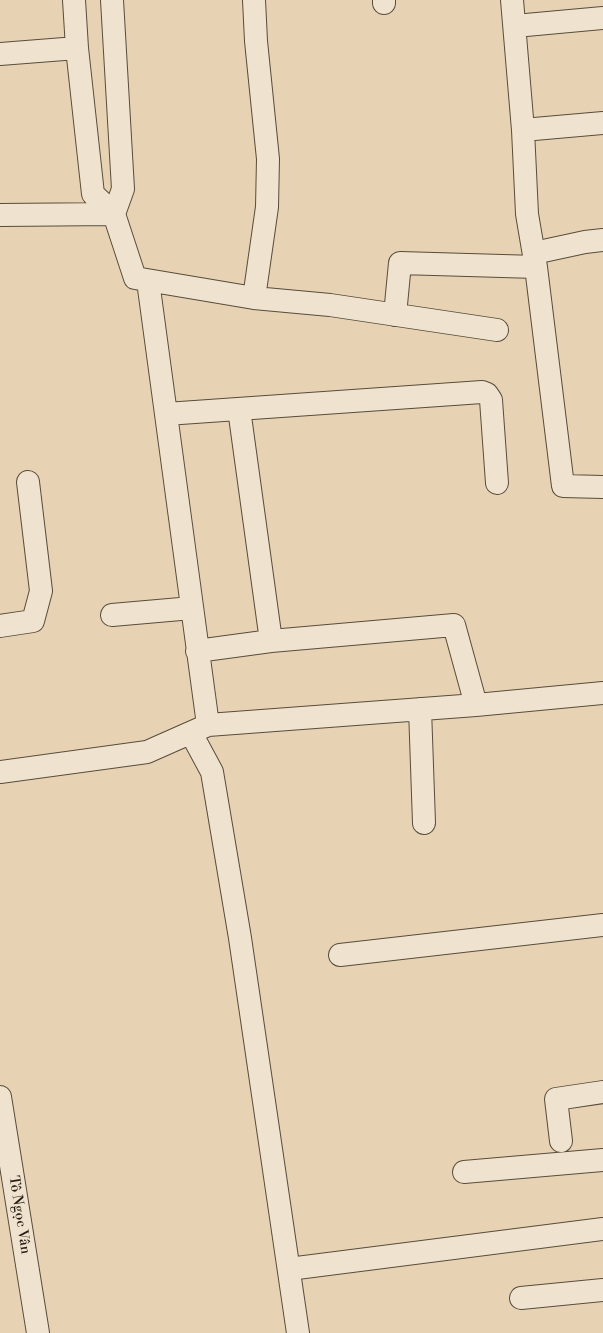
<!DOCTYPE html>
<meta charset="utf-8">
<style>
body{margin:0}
canvas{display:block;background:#e7d3b3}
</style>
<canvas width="603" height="1333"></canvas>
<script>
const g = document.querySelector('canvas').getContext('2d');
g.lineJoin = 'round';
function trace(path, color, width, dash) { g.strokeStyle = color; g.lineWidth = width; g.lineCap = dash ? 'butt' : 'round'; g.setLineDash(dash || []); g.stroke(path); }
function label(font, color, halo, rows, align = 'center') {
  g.font = font + ' "Libre Bodoni",serif'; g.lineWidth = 3; g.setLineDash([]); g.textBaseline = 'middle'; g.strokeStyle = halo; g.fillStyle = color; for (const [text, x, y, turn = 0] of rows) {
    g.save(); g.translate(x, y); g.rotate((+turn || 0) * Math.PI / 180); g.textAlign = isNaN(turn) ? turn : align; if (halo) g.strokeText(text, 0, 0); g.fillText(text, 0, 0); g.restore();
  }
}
const minor = new Path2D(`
 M74 0 77 48 93 194 114 214 135 278 254 298 330 305 497 330
 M112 0 123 189 114 214
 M254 0 256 41 268 159 267 207 254 298
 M384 0V3
 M512 0 523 130 527 214 536 267 563 486 603 487
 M515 26 603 18
 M0 54 77 48
 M523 130 603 123
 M0 215 114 214
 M534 253 585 242 603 240
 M148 281 208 725
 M395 315 400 263 536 267
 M166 414 482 392 487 394 491 400 497 483
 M112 615 192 608
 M0 626 33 621 41 591 28 482
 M271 641 454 625 476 705
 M197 651 271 641 239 409
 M420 709 424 823
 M191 733 212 772 240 938 298 1333
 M0 772 147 752 208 725 476 705 603 693
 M340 955 603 925
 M0 1097 38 1333
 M561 1141 556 1099 603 1092
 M464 1172 603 1160
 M289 1269 603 1229
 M521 1298 603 1290`);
trace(minor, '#584c3c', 24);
trace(minor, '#efe2ce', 22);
label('14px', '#281f14', '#efe2ce', [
 ["Tô Ngọc Vân",19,1215,81]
]);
</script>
